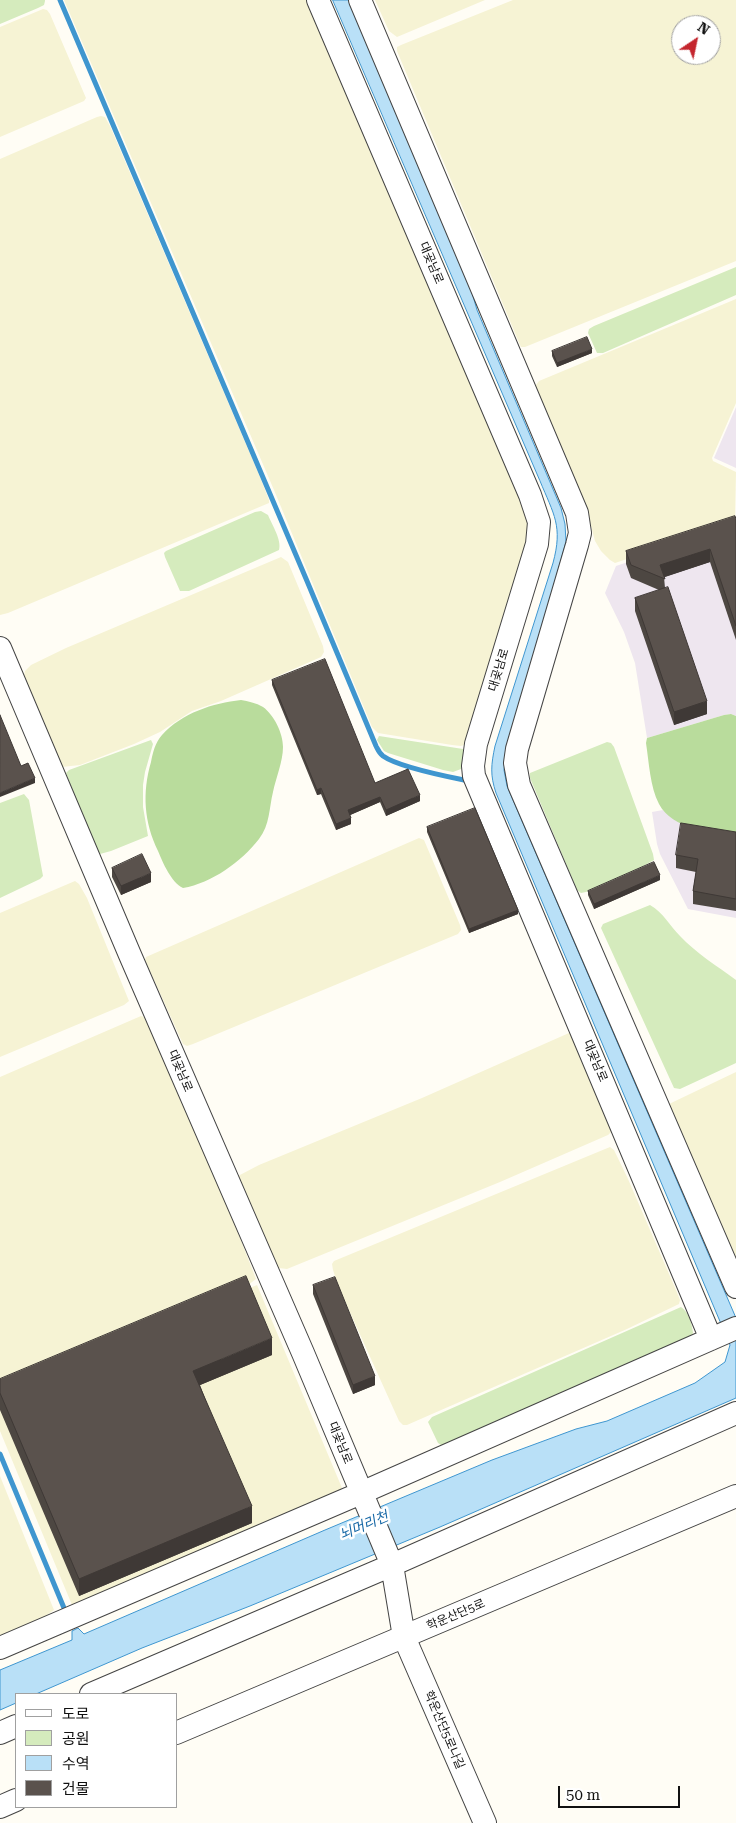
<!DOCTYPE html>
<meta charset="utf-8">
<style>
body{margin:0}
#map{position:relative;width:736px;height:1823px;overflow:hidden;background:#fffdf5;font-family:"Roboto Serif","Noto Sans KR",serif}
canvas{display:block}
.legend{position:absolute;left:15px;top:1693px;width:162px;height:115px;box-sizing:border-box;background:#fff;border:1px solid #a0a0a0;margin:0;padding:6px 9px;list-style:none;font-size:15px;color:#111}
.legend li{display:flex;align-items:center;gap:10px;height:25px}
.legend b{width:25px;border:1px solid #a0a0a0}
.north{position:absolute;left:671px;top:15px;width:50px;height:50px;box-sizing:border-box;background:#fff;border:1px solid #a0a0a0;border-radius:50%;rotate:34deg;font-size:14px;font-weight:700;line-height:20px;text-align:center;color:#111}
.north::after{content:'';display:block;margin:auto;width:18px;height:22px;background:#c4262e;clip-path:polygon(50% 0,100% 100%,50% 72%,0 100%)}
.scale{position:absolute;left:558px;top:1786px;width:122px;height:22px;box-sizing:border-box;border:2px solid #111;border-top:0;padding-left:6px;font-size:15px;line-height:18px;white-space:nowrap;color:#111;-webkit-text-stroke:4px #fff;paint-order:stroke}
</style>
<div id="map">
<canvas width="736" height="1823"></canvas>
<ul class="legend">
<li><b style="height:6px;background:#fff"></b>도로</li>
<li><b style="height:14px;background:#d5ebbd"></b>공원</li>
<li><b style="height:14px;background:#b9e0f7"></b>수역</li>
<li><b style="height:14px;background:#5a524d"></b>건물</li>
</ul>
<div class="north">N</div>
<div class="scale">50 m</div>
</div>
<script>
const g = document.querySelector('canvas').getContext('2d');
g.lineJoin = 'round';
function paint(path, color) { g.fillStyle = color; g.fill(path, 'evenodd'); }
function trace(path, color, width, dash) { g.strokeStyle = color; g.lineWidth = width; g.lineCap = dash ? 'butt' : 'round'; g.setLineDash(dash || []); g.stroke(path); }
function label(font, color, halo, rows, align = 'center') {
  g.font = font + ' "Roboto Serif","Noto Sans KR",serif'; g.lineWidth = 5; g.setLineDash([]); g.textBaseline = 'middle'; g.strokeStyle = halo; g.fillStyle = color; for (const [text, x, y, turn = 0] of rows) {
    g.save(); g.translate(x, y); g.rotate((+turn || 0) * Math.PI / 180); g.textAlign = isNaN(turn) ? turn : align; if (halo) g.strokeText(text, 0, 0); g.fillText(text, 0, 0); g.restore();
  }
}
paint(new Path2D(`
 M736 407V468L714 458Z
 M736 526V716L731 714 724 715 647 738 635 663 624 632 605 593 616 566Z
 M663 810 675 820 736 838V918L688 909 660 854 657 844 652 812Z`), '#eee6ef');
paint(new Path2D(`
 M64 0H307L528 517 530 535 464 745 461 746 452 745 378 733 372 727 274 490Z
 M375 0H485L397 37 389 31Z
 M513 0H736V261L525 347H521L520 345 397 51V47L401 45ZM681 25H711V55H681Z
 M43 9 47 10 50 14 86 98 84 101 0 137V27Z
 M101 116 105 117 110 126 260 477 269 500V503L8 613 0 615V159L97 117Z
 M736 299V403L712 458 713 461 736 472 735 520 633 557 615 563 610 560 601 551 595 541 584 500 537 391 536 385 539 381Z
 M281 557 288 562 323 646 324 652 321 657 221 701 192 711 160 732 134 744 80 765 62 767 24 676 25 671 31 665 66 648Z
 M419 838 424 840 460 925 461 930 458 934 193 1044 187 1046 183 1044 145 960 146 957Z
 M75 881 79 884 87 898 129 1001 124 1005 0 1057V913Z
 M141 1016 144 1017 157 1042 233 1220 256 1279 248 1285 0 1389V1077Z
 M569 1033H574L613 1130 608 1135 500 1182 287 1269 279 1268 273 1264 235 1179 238 1176 259 1165 422 1098Z
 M736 1072V1271L669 1104Z
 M610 1147 614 1150 628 1179 676 1290 680 1300 679 1304 627 1329 432 1414 407 1425H403L399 1421 339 1288 333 1270 332 1264 334 1261Z
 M257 1285 342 1488 339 1492 72 1605 0 1431V1392Z
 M0 1476 54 1610 41 1619 0 1637Z`), '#f6f3d4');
paint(new Path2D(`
 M0 0H45V1L44 5 38 8 0 24Z
 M736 267V295L603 353H597L588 333 589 329 594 326Z
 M261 511 268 515C272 525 282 540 279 550L189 591H180L165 557 164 553 166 551 255 512Z
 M379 736 463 749 464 756 461 769 453 772 443 770 388 753 384 751 377 740Z
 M151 740 153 744 145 772 143 785V807L148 836 111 851 100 854 95 849 66 773 69 770Z
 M607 742 611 743 614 747 653 854 654 860 640 868 586 892 581 893 577 890 530 778V773Z
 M24 794 29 800 43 876 40 879 0 898V803Z
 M650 905C663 912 670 926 680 936 696 953 717 966 736 980V1063L680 1089 674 1088 601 928 603 924Z
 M681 1307C689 1312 692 1324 693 1333L691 1336 445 1445H441L438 1443 428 1422 432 1417Z`), '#d5ebbd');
paint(new Path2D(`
 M241 700C248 701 256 703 263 707 274 715 283 733 283 747 283 761 276 778 273 792 269 808 270 825 259 839 241 862 212 883 183 888 171 882 163 863 158 851 144 822 142 793 151 762 153 752 155 743 162 735 182 713 213 703 241 700Z
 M731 714 736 716V838C712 833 672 829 659 804 650 787 649 762 646 743L647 738 724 715Z`), '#b9dc9c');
const water = new Path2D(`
 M333 0H350L469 282 477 310 561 508 565 524 566 542 506 755 504 770 507 786 736 1318V1398L440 1527 250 1606 142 1648 36 1694H16V1703L0 1710V1670L72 1640V1631L78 1628 84 1634 325 1530 492 1460 576 1429 607 1421 695 1383 725 1362 730 1345 496 793C490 775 491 765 495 746L553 563C563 526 554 515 540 481Z`);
paint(water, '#b9e0f7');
trace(water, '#3f96cf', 1);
trace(new Path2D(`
 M60 0 307 581 376 746C378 750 379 753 383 756 397 766 444 776 464 780
 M0 1454 64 1608`), '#3f96cf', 5);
const minor = new Path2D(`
 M318 0 530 495 539 522 537 544 476 744 473 766 474 776 711 1339
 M360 0 577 513 580 533 577 545 517 749 515 763 519 785 736 1287
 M0 648 130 955 303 1353 392 1565 404 1637 485 1823
 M0 1648 361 1493 736 1328
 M91 1694 392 1565 736 1413
 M0 1733 16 1726
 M176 1733 736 1496
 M0 1807 16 1800`);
trace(minor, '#444', 24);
trace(minor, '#fff', 22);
paint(new Path2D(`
 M552 351 592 353 557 367 552 356Z
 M736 519V640L710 562 664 577 665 588 707 714 674 725 635 611V598L659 590 631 578 626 564V551Z
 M272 680 375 783 420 801 386 816 380 802 350 815 351 824 336 830 321 794 317 795 272 685Z
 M427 827 518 914 469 933 427 832Z
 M736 832V911L693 904V891L696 872 676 868V855Z
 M112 868 151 882 121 895 112 877Z
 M660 880 594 909 588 895V891Z
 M313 1285 375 1385 353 1394 313 1294Z
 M272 1355 200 1385 252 1523 79 1596 0 1410V1379Z`), '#4d4742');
paint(new Path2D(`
 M592 349V353L557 367V363Z
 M710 549V562L662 578 660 565Z
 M707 701V714L674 725V712Z
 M35 778V783L0 797V793Z
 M321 788V794L317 795V790Z
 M420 795V801L386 816V810Z
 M380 797V802L348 816V810Z
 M351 818V824L336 830V824Z
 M151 873V882L121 895V886Z
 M660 875V880L594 909V904Z
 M518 910V914L469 933V929Z
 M272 1338V1355L193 1388V1371Z
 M375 1376V1385L353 1394V1385Z
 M252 1506V1523L79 1596V1579Z`), '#3f3936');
const building = new Path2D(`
 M587 337 592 349 557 363 552 351Z
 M735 516 736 519V626L710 549 660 565 665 579 631 565 626 551Z
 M668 587 707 701 674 712 635 598Z
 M325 659 375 783 408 769 420 795 386 810 380 797 348 810 351 818 336 824 321 788 317 790 272 680Z
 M0 715 21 766 28 763 35 778 0 793Z
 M475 808 518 910 469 929 427 827Z
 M681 823 736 832V899L693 891 698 859 676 855Z
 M142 854 151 873 121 886 112 868Z
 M654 862 660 875 594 904 588 891Z
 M246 1276 272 1338 193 1371 252 1506 79 1579 0 1393V1379Z
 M335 1277 375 1376 353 1385 313 1285Z`);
paint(building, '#5a524d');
trace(building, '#3f3936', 1);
label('12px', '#111', '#fff', [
 ["대곶남로",431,263,67],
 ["대곶남로",499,670,-73],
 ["대곶남로",595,1061,67],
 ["대곶남로",180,1071,67],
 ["대곶남로",340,1443,68],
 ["학운산단5로",456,1615,-23],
 ["학운산단5로나길",444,1730,67]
]);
label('italic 14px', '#1768a6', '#fff', [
 ["뇌머리천",364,1526,-23]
]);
</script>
